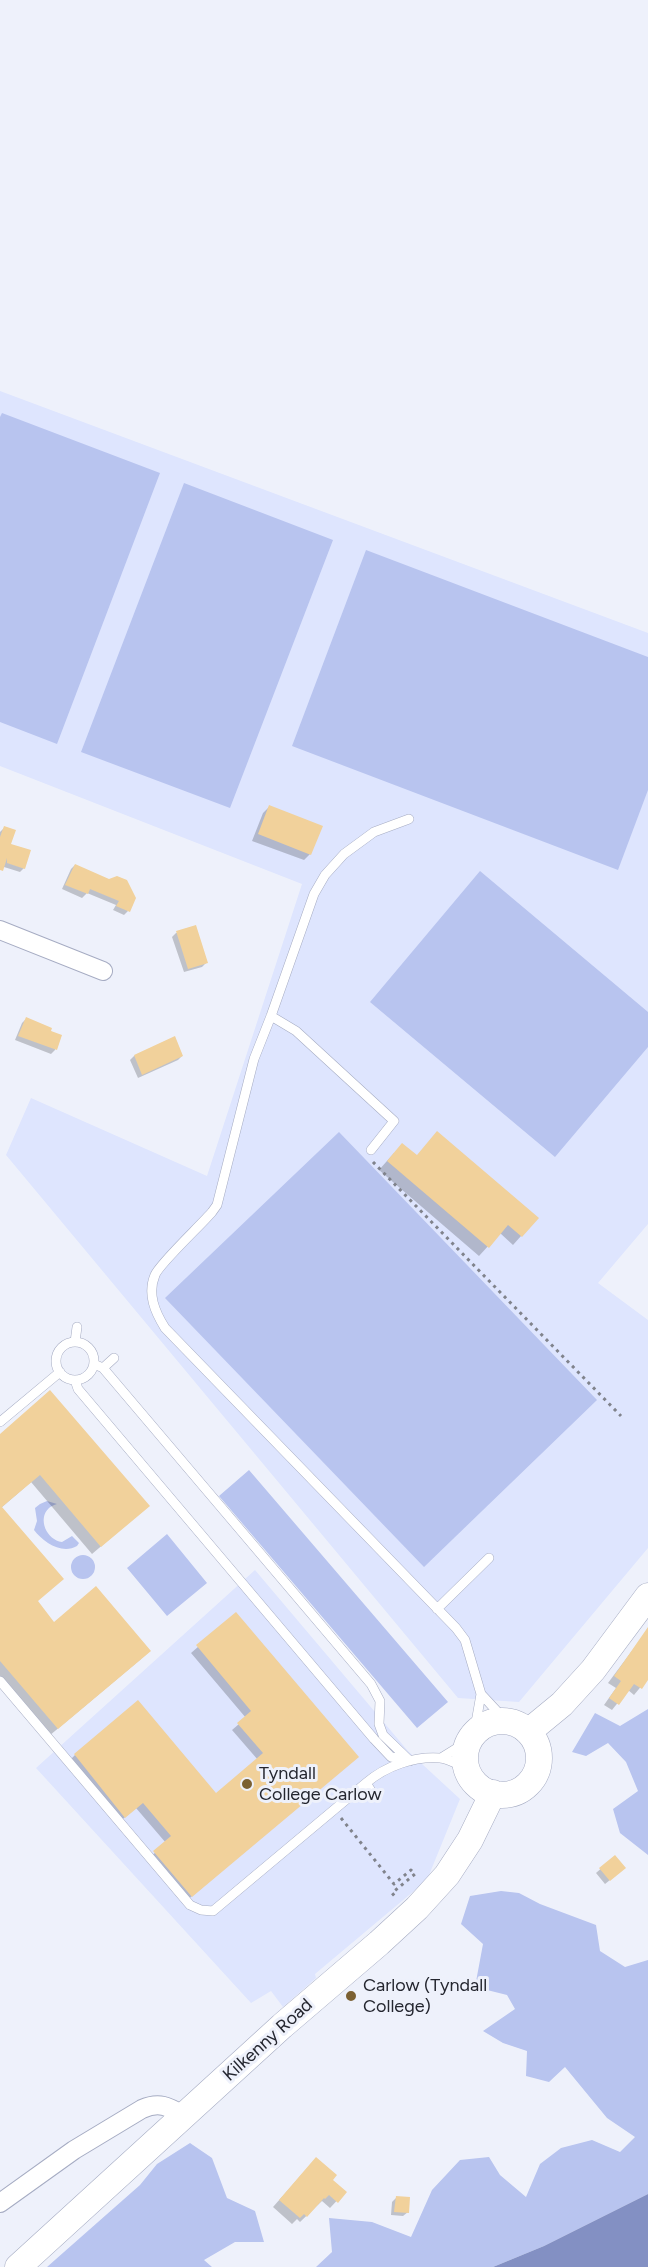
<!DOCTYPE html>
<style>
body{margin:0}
canvas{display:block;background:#eef1fb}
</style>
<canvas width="648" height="2267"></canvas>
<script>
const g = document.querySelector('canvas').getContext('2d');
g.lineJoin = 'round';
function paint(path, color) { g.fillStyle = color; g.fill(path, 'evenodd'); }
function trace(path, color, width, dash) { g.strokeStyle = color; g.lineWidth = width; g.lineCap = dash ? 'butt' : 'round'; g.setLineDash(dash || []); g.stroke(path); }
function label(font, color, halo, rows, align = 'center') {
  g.font = font + ' Figtree,sans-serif'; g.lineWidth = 6; g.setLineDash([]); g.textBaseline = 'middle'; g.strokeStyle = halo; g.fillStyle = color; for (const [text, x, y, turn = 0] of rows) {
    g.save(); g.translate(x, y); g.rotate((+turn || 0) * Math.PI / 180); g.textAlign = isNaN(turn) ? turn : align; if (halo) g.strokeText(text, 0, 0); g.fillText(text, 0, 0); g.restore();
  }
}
paint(new Path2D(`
 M0 391 648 633V1224L598 1283 648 1320V1548L519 1702 458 1698 6 1155 31 1098 207 1176 302 884 0 766Z
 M255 1570 408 1751 460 1799 427 1880 315 1974 316 1978 283 2007 271 1991 251 2003 36 1768Z`), '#dee5fe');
paint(new Path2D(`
 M2 413 160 473 57 744 0 722V417Z
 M184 483 333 540 230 808 81 752Z
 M366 550 648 657V790L618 870 292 746Z
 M480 871 648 1012V1047L555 1157 370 1002Z
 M339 1132 597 1400 424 1567 165 1298Z
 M249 1470 448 1702 417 1728 219 1496Z
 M47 1501 57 1504C54 1505 51 1506 49 1508 37 1519 47 1540 62 1542L72 1536 79 1543 77 1546C62 1555 43 1542 34 1530L37 1521 35 1508 40 1504Z
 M167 1534 207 1583 167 1616 127 1568Z
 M71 1567a12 12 0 1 1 24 0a12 12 0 1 1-24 0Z
 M648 1709V1855L620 1833 613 1809 638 1791 626 1762 608 1743 586 1756 572 1752 595 1713 620 1726Z
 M501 1891 519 1893 540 1904 596 1925 600 1951 625 1967 648 1960V2194L544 2246 493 2267H316L332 2252 329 2218 372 2222 411 2237 432 2190 460 2160 489 2157 500 2175 526 2197 540 2164 561 2148 592 2140 620 2152 635 2137 607 2118 565 2067 549 2082 526 2076 527 2051 503 2043 483 2031 515 2009 507 1995 475 1987 483 1944 461 1924 470 1896Z
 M190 2143 212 2158 227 2198 255 2211 264 2242H235L204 2260 212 2267H47L140 2185 157 2164Z`), '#b8c4ef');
paint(new Path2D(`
 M648 2194V2267H493L544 2246Z`), '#8390c3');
paint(new Path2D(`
 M269 807 310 854 304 860 252 841 263 813Z
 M4 828 9 845 24 868 20 872 4 867 0 861V832Z
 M75 865 109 880 128 911 124 915 113 910 116 905 87 893 82 898 62 889 71 869Z
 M195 927 206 963 202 967 184 972 172 937 176 933Z
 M26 1019 60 1036 55 1050 51 1054 15 1040 22 1023Z
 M174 1038 182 1056 178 1060 138 1078 130 1060 134 1056Z
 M394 1153 416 1157 537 1218 513 1245 500 1233 479 1256 379 1170Z
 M0 1436 139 1514 92 1554 31 1482 1 1508 37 1601 53 1624 141 1659 49 1736 0 1678Z
 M236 1614 350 1763 185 1902 148 1859 166 1843 136 1808 118 1823 69 1761 75 1755 216 1795 258 1760 232 1730 246 1718 191 1653Z
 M643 1636 648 1639V1678L634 1695 628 1690 612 1710 604 1705 616 1688 608 1683Z
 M614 1857 620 1872 605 1884 596 1873Z
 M310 2165 345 2192 330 2208 322 2201 300 2222 297 2219 292 2224 273 2207Z
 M396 2198 408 2212 403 2216 391 2215 392 2202Z`), '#0003');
paint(new Path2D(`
 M269 805 323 826 311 855 258 834Z
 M4 826 16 830 11 844 31 850 25 869 7 863V858L3 871 0 870V837Z
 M75 864 109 879 117 876 127 880 136 898 130 912 116 906 119 901 90 889 88 894 65 885Z
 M196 925 208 963 188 969 176 931Z
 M26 1017 52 1028 51 1031 62 1035 57 1050 18 1036Z
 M175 1036 183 1056 142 1075 134 1055Z
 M437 1131 539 1218 522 1237 508 1225 489 1248 387 1161 402 1143 417 1155Z
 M50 1390 150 1506 101 1547 40 1475 2 1507 64 1579 38 1601 54 1622 96 1586 151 1651 58 1729 0 1661V1434Z
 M236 1612 359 1757 192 1897 153 1851 171 1836 143 1803 125 1818 74 1754 138 1700 216 1793 263 1753 237 1723 251 1711 196 1645Z
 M648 1627V1680L642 1689 634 1684 619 1705 609 1698 621 1681 614 1676Z
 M615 1855 626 1868 610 1881 599 1868Z
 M316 2157 337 2175 333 2180 347 2192 338 2203 329 2195 325 2199 324 2198 307 2217 304 2214 300 2218 279 2200Z
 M396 2196 410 2197 409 2213 394 2212Z`), '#f1d19b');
const service = new Path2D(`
 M409 819 374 832 344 854 325 875 314 894 271 1016 254 1059 217 1205 212 1212C202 1224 159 1264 155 1275 147 1294 155 1312 165 1328L456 1628 465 1640 481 1694 474 1734
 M271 1016 296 1031 394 1121 371 1150
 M75 1342 77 1327
 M56 1361a19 19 0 1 1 38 0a19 19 0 1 1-38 0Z
 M94 1364 103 1368 371 1684 380 1701 379 1724 383 1735 410 1761
 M103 1368 114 1358
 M75 1380 78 1389 374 1739 391 1757 407 1760
 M0 1422 60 1372
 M437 1609 489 1558
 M0 1681 190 1905 201 1910 213 1911 366 1783
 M481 1694 507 1722
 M441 1758 470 1740
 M371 1791 366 1783C386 1766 414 1756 440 1758 449 1759 459 1765 467 1768`);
const minor = new Path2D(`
 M0 930 103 971
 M0 2203 74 2150 142 2109C160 2101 169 2107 185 2116`);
const secondary = new Path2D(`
 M465 1758a37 37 0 1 1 74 0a37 37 0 1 1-74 0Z
 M528 1732 562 1704 593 1670 648 1596
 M18 2267 282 2026 379 1943 417 1908 447 1875 470 1840 493 1793`);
trace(service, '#a6acc3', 10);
trace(minor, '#a6acc3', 20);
trace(secondary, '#a6acc3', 27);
trace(new Path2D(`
 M373 1162 621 1416
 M341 1818 394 1884 411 1870 415 1874 392 1893 397 1899`), '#80838c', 3, [3, 4.5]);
trace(service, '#fff', 9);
trace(minor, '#fff', 18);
trace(secondary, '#fff', 26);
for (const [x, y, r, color] of [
 [247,1784,6,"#7b6032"],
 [351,1996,6,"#7b6032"]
]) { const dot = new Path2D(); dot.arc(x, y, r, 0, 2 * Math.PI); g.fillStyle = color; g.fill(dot); trace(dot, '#eef1fb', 2); }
label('18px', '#24262f', '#eef1fb', [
 ["Tyndall",259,1774],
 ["College Carlow",259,1795],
 ["Carlow (Tyndall",363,1986],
 ["College)",363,2007]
], 'left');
label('18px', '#24262f', '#eef1fb', [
 ["Kilkenny Road",268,2040,-42]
]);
</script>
